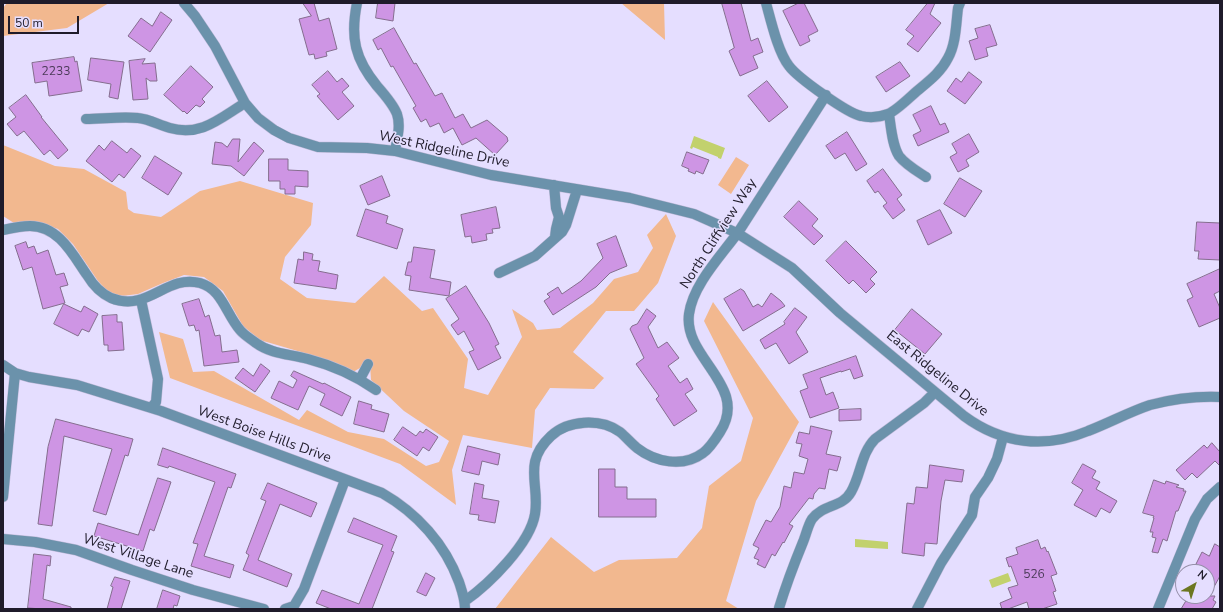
<!DOCTYPE html>
<style>
body{margin:0}
#map{position:relative;width:1223px;height:612px;overflow:hidden;background:#e5deff;font-family:"Nunito Sans",sans-serif}
canvas{display:block}
.frame{position:absolute;inset:0;border:4px solid #1f1b2a;pointer-events:none}
.north{position:absolute;left:1175px;top:564px;width:40px;height:40px;box-sizing:border-box;background:#e5deff;border:1px solid #9690aa;border-radius:50%;rotate:39deg;font-size:11px;font-weight:700;line-height:16px;text-align:center;color:#1f1b2a}
.north::after{content:'';display:block;margin:auto;width:14px;height:18px;background:#6c7621;clip-path:polygon(50% 0,100% 100%,50% 72%,0 100%)}
.scale{position:absolute;left:8px;top:16px;width:71px;height:18px;box-sizing:border-box;border:2px solid #1f1b2a;border-top:0;padding-left:5px;font-size:12px;line-height:14px;white-space:nowrap;color:#1f1b2a;-webkit-text-stroke:3px #e5deff;paint-order:stroke}
</style>
<div id="map">
<canvas width="1223" height="612"></canvas>
<div class="frame"></div>
<div class="north">N</div>
<div class="scale">50 m</div>
</div>
<script>
const g = document.querySelector('canvas').getContext('2d');
g.lineJoin = 'round';
function paint(path, color) { g.fillStyle = color; g.fill(path, 'evenodd'); }
function trace(path, color, width, dash) { g.strokeStyle = color; g.lineWidth = width; g.lineCap = dash ? 'butt' : 'round'; g.setLineDash(dash || []); g.stroke(path); }
function label(font, color, halo, rows, align = 'center') {
  g.font = font + ' "Nunito Sans",sans-serif'; g.lineWidth = 3; g.setLineDash([]); g.textBaseline = 'middle'; g.strokeStyle = halo; g.fillStyle = color; for (const [text, x, y, turn = 0] of rows) {
    g.save(); g.translate(x, y); g.rotate((+turn || 0) * Math.PI / 180); g.textAlign = isNaN(turn) ? turn : align; if (halo) g.strokeText(text, 0, 0); g.fillText(text, 0, 0); g.restore();
  }
}
paint(new Path2D(`
 M7 3H109L67 28 3 36V8Z
 M621 3H664L665 40Z
 M3 145 55 166 84 169 126 192 128 209 134 213 161 217 200 191 240 181 313 203 311 225 285 257 280 279 307 298 355 303 384 276 422 311 433 308 468 359 464 388 488 395 522 337 512 309 533 323 537 330 560 328 593 303 614 279 638 272 653 248 647 235 666 214 676 236 658 283 634 311H606L573 352 604 378 594 389 550 388 535 410 532 448 463 435 452 470 456 505 400 464 170 378 159 332 183 339 193 372 214 371 299 420 307 410 348 432 384 439 426 466 439 462 449 441 404 411 371 380 370 364 364 362 360 368 353 372 318 357 260 340 243 326 223 291 204 277 184 275 163 283 138 294 122 296 108 292 98 281 73 244 58 229 35 221 14 223 3 216Z
 M736 157 749 165 731 194 718 185Z
 M713 302 799 422 756 501 726 601 739 609H495L551 537 594 572 619 560 677 558 702 528 709 486 741 461 753 418 704 321Z`), '#f2b88f');
paint(new Path2D(`
 M694 136 725 148 721 159 718 158V157L693 147 692 149 690 148Z
 M855 539 888 542V549L855 547Z
 M1008 573 1011 581 992 588 989 580Z`), '#c2d16d');
const building = new Path2D(`
 M303 3H314L319 21 329 18 337 49 326 52 327 56 315 59 314 54 309 55 299 19 311 16Z
 M378 3H395L393 21 376 18Z
 M722 3H741L751 41 758 38 763 52 753 56 758 68 740 76 729 51 734 48Z
 M799 3H804L818 31 808 36 810 41 800 46 783 11Z
 M928 3H935L930 14 941 23 918 52 907 44 914 36 906 30Z
 M161 12 172 20 150 52 128 36 141 18 152 26Z
 M990 25 997 45 986 48 988 56 975 60 969 41 978 38 975 29Z
 M394 28 414 64 416 63 435 96 442 93 455 118 463 114 471 128 487 120 507 137 508 141 495 155 476 138 462 145 453 128 444 133 439 123 430 127 426 119 421 122 413 108 416 106 393 66 391 67 381 48 378 50 373 40Z
 M74 57 75 62 77 61 82 91 49 96 47 81 35 83 32 63Z
 M91 58 124 62 118 99 109 97 111 84 88 80Z
 M145 59 142 64 155 63 157 81H150L146 78 148 99 133 100 129 61Z
 M900 62 910 76 886 92 876 77Z
 M191 66 213 87 202 99 205 102 200 107 196 105 187 114 184 111 183 112 164 95Z
 M328 71 337 82 342 78 349 86 342 92 354 106 338 120 317 96 320 94 312 85Z
 M969 72 982 82 965 104 947 91 956 78 961 82Z
 M767 81 788 107 769 122 748 96Z
 M26 95 42 117H41L68 150 58 159 50 150 44 155 24 131 17 136 7 124 16 117 9 108Z
 M931 106 940 125 945 123 949 132 918 146 913 135 921 131 913 115Z
 M847 132 867 164 856 171 845 153 835 159 826 146Z
 M969 134 979 152 966 160 969 166 958 172 950 157 957 153 952 144Z
 M233 139H240L238 162 254 142 264 151 244 176 231 166 212 164 215 142 222 143 227 147Z
 M112 141 127 153 131 148 141 156 124 178 119 174 112 182 86 161 99 145 104 150Z
 M687 152 709 160 703 174 696 171 695 174 688 171 689 169 682 166Z
 M155 156 182 173 168 195 142 178Z
 M269 159H288V170L308 171V187L295 186V194H285V189H280V181H269Z
 M883 169 902 195 897 199 905 210 893 219 883 206 887 203 878 191 875 193 867 181Z
 M382 176 390 196 368 205 360 186Z
 M960 178 982 191 965 217 944 204Z
 M799 201 818 219 812 226 823 236 814 245 784 217Z
 M496 207 500 228 492 229 493 233 486 234 487 240 472 243 471 236 465 237 461 215Z
 M366 209 388 216 386 223 403 229 397 249 357 236Z
 M940 210 952 233 928 245 917 221Z
 M1197 222 1220 223V260L1198 259 1199 251H1195Z
 M616 236 627 266 610 273 596 287 553 315 544 301 550 297 547 294 558 287 562 294 581 281 603 258 597 244Z
 M846 241 877 272 870 279 875 284 866 293 853 280 849 284 826 261Z
 M26 242 28 248 34 246 37 254 48 250 56 275 64 273 68 285 60 287 65 303 43 309 32 267 23 270 15 246Z
 M414 247 435 250 430 278 451 282 449 296 409 290 411 276 405 275 408 262H411Z
 M304 252 313 254 312 260 320 261 318 271 338 275 336 289 294 283 298 259 303 260Z
 M1220 269V291L1214 294 1220 308V318L1199 327 1187 300 1193 297 1187 284Z
 M466 286 489 323 499 344 495 346 501 358 478 370 469 352 474 350 464 331 458 335 451 325 459 319 446 299Z
 M741 289 744 291 753 307 758 304 762 307 771 293 781 301 785 306 743 331 724 299Z
 M199 299 205 317 209 315 215 336 220 335 222 352 237 350 239 362 204 366 199 330 196 331 194 325 189 326 182 304Z
 M64 304 81 312 84 306 98 314 89 332 82 329 78 336 54 324Z
 M795 308 807 317 796 332 808 352 789 364 776 343 765 349 760 340 785 324 784 322Z
 M647 309 656 316 648 327 658 348 667 342 679 358 668 366 680 383 687 378 693 389 685 394 697 411 674 426 656 399 659 396 636 364 644 358 630 329 632 326 637 324Z
 M912 309 942 334 925 354 895 330Z
 M117 315V322H122L124 350 108 351V345H104L102 316Z
 M856 356 863 376 854 379 850 369 841 372V371L820 378 826 395 833 392 839 408 810 418 800 391 808 388 803 375Z
 M261 364 270 371 255 392 235 378 243 368 253 376Z
 M294 371 323 384 324 383 351 397 342 416 320 405 325 394 309 386 298 410 271 398 279 381 293 388 297 380 291 376Z
 M359 401 372 405 371 409 389 414 384 432 354 424Z
 M861 409V420L839 421V410Z
 M56 419 133 439 128 456 125 455 106 515 93 511 112 449 64 436 52 526 38 524 48 447Z
 M811 426 832 431 826 454 841 457 837 471 829 469 825 489 819 488 814 494 813 499 809 498 789 524 793 526 784 543 783 542 775 556 772 554 765 568 757 564 759 560 754 558 759 548 753 545 766 520 771 522 780 507 784 486 791 488 794 472 804 474 808 459 799 456 802 444 796 443 799 432 809 434Z
 M403 427 416 436 420 431 423 433 426 429 438 437 429 451 423 447 417 456 394 440Z
 M1212 443 1220 452V466L1215 461 1197 478 1192 473 1185 480 1176 470 1204 445 1207 448Z
 M468 446 500 454 498 465 482 461 479 475 462 471Z
 M163 448 236 474 231 488 228 487 204 556 234 565 230 578 191 566 198 544 193 543 215 482 169 466 168 468 158 465Z
 M1083 464 1096 471 1092 478 1100 482 1096 489 1117 501 1110 513 1101 508 1096 517 1074 505 1083 490 1072 483Z
 M930 465 964 470 962 482 945 480 941 501 937 544 925 543 924 556 902 553 907 503 914 504 916 487 927 488Z
 M599 469H615V487H627V499H656V517H599Z
 M158 478 171 482 154 531 150 529 143 551 94 536 98 523 138 535Z
 M1154 480 1165 484 1166 481 1179 485 1176 487 1184 489 1183 491H1186L1178 511H1176L1167 541 1163 539 1158 553 1152 552 1156 538 1152 537 1153 532H1150L1154 518H1153L1154 516 1143 513Z
 M268 483 317 503 311 517 280 504 258 560 292 574 287 587 243 570 249 555 246 553 266 501 261 499Z
 M475 483 484 485 482 498 499 501 495 523 478 520 479 515 470 514Z
 M354 518 397 536 391 551 394 552 372 609H331L316 603 322 590 359 604 383 545 348 532Z
 M1038 540 1041 549 1045 547 1047 552 1048 551 1057 574 1051 576 1056 591 1053 592 1057 604 1042 609H1029L1027 602 1008 609H1002L1000 603 1012 598 1008 588 1018 585 1011 566 1009 567 1006 558 1018 554 1016 548Z
 M1215 544 1220 547V576L1209 596H1215L1213 600 1216 602 1212 609H1181L1187 599 1190 601 1193 596H1207V572H1204L1205 569 1196 564 1202 552 1209 556Z
 M34 554 51 556 50 566 47 565 43 599 71 607V609H42L28 608Z
 M426 573 435 578 426 596 417 592Z
 M115 577 130 581 121 609H107L113 587 111 586Z
 M163 590 180 596 177 606 174 605 173 609H157Z`);
paint(building, '#ce95e4');
trace(building, '#846d8e', 1);
const street = new Path2D(`
 M184 3 195 16 215 46 245 103 258 118 274 130 289 138 318 147 367 148 395 151 491 175 630 198 694 214 737 233 792 268 840 313 964 416C1002 444 1045 449 1088 431 1109 423 1129 412 1150 405 1173 399 1197 396 1220 397
 M357 3C350 38 355 59 377 86 385 95 393 104 397 114 401 126 397 139 395 151
 M766 3C771 21 778 52 789 66 798 78 847 113 861 116 869 118 880 117 888 114 896 111 910 97 917 91 929 81 941 72 948 58 956 44 956 24 958 8L960 3
 M889 114C891 127 892 145 899 156 906 165 917 171 926 177
 M86 119C102 119 122 116 138 118 149 119 159 125 170 128 201 137 220 118 245 103
 M554 185 556 208 559 217 556 229 555 237
 M3 230C12 228 21 226 30 226 59 226 73 255 87 275 93 285 100 293 111 298 148 313 166 274 200 283 222 289 226 314 240 330 244 335 251 339 256 343 271 354 290 354 308 359 331 365 356 376 376 390
 M499 273 535 256 562 232 566 225 577 190
 M141 300 158 379 156 402 151 408
 M3 365 15 373 29 377 77 385 161 411 382 493C417 513 445 544 459 582 462 591 465 599 465 609
 M360 379 368 364
 M3 497 15 373
 M3 539 35 542 76 550 132 570 193 590 264 609
 M465 601C489 584 530 544 535 514 540 484 522 463 551 436 568 420 600 418 620 432 626 437 631 443 637 448 655 462 683 468 703 453 710 448 715 440 720 432 750 386 683 358 689 314 693 284 722 255 739 231 768 186 797 140 826 95
 M779 608C786 585 794 564 803 542 806 535 808 525 812 519 823 504 842 508 851 492 861 475 861 453 875 439L924 403 935 392
 M285 609 294 606 304 589 345 480
 M917 609 941 563 972 515 975 497 988 478 997 459 1003 437
 M1158 609 1195 519 1207 499 1220 487`);
trace(street, '#c1bbd9', 11);
trace(street, '#6b92ab', 10);
label('12px', '#4b3a58', null, [
 ["2233",56,72],
 ["526",1034,575]
]);
label('14px', '#1f1b2a', '#e5deff', [
 ["West Ridgeline Drive",444,150,12],
 ["North Cliffview Way",719,234,-57],
 ["East Ridgeline Drive",937,374,39],
 ["West Boise Hills Drive",264,435,20],
 ["West Village Lane",138,557,18]
]);
</script>
